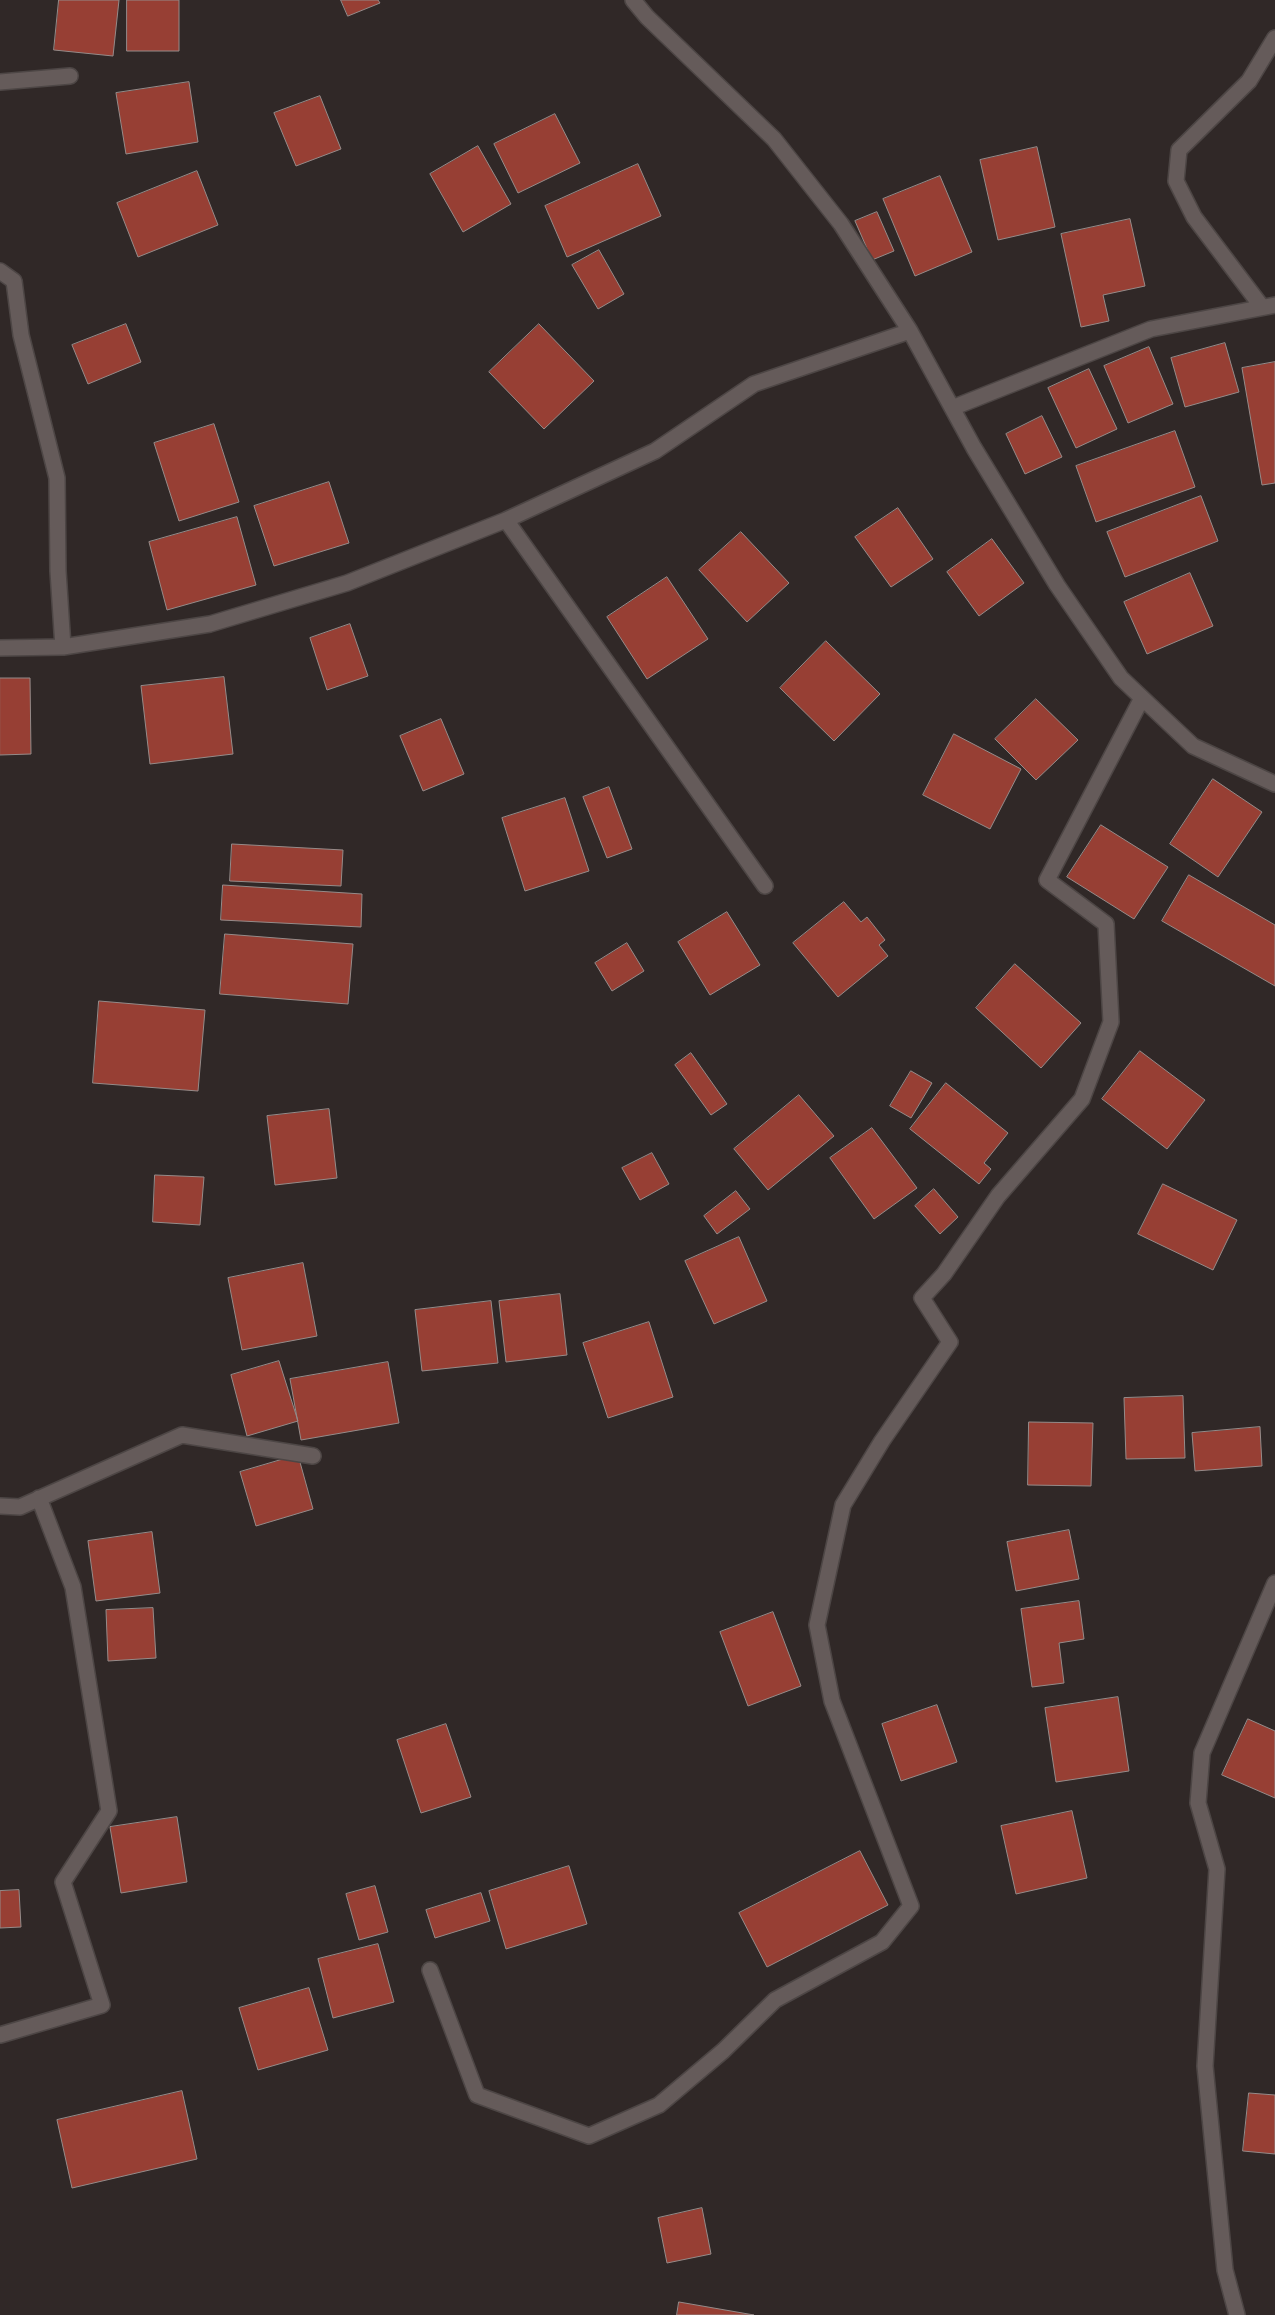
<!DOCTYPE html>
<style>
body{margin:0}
canvas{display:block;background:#302827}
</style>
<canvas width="1275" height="2315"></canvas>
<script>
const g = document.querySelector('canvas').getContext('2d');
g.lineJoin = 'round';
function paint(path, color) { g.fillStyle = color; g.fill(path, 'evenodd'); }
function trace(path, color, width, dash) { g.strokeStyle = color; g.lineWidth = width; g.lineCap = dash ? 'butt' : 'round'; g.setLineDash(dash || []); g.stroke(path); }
const building = new Path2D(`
 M59 0H119L113 56 54 50Z
 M127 0H179V51H127Z
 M341 0H378L380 3 348 16Z
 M189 82 198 142 126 154 116 93Z
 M320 96 341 149 296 166 274 113Z
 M555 114 580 163 518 193 494 144Z
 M478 146 511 204 463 232 430 174Z
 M1037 147 1055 227 998 240 980 160Z
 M638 164 661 216 567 257 545 206Z
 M197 171 218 225 138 257 117 203Z
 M940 176 972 252 915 276 883 199Z
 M877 212 894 251 872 260 855 221Z
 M1130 219 1145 286 1103 295 1109 321 1081 327 1061 234Z
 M599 250 624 294 598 309 572 265Z
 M126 324 141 362 88 384 72 345Z
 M539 324 594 381 544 429 489 372Z
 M1225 343 1239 392 1185 407 1171 358Z
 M1149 347 1173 404 1128 423 1104 366Z
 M1275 362V483L1262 485 1242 368Z
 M1089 369 1117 429 1076 448 1048 388Z
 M1042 416 1062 457 1025 474 1006 434Z
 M214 424 239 502 179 521 154 443Z
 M1175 431 1195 487 1096 522 1076 466Z
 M329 482 349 543 274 566 254 506Z
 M1201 496 1218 541 1125 577 1107 532Z
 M898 508 933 559 891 587 855 537Z
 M237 517 256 585 167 610 149 542Z
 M741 532 789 583 747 622 699 570Z
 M992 539 1024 583 979 616 947 572Z
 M1190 573 1213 626 1147 654 1124 602Z
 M667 577 708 639 647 679 607 617Z
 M350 624 368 676 327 690 310 638Z
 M826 641 880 694 834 741 780 688Z
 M224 677 233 754 150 764 141 686Z
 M0 678H30L31 754 0 755Z
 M1036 699 1078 740 1036 780 995 739Z
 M441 719 464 774 423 791 400 736Z
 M954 734 1021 769 990 829 923 795Z
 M1213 779 1262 812 1218 877 1170 844Z
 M609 787 632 849 607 858 583 797Z
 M565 798 589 871 525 891 502 818Z
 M1101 825 1168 867 1134 919 1067 877Z
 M232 844 343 850 341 886 230 881Z
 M1189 875 1275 925V986L1162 921Z
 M223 885 362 894 361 927 221 920Z
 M844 902 861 922 867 917 885 940 879 945 888 956 838 997 793 943Z
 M727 912 760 965 710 995 678 942Z
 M225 934 353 944 348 1004 220 994Z
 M627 943 644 971 612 991 595 963Z
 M1015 964 1081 1023 1041 1068 976 1008Z
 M99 1001 205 1010 198 1091 93 1083Z
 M1140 1051 1205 1100 1167 1149 1102 1099Z
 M691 1053 727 1104 711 1115 675 1065Z
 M911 1071 932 1083 911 1118 890 1106Z
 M946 1083 1008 1133 984 1163 991 1169 979 1184 910 1129Z
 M799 1095 834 1136 768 1190 734 1149Z
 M329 1109 337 1178 275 1185 267 1116Z
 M872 1128 917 1188 874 1219 830 1158Z
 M652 1153 669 1184 640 1200 622 1168Z
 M155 1175 204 1177 200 1225 153 1222Z
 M1163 1184 1237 1220 1213 1270 1138 1234Z
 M934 1189 958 1217 940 1234 915 1206Z
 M736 1191 750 1209 717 1234 704 1216Z
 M739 1237 767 1301 714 1324 685 1261Z
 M303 1263 317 1336 242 1350 228 1278Z
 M560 1294 567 1355 506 1362 499 1301Z
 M491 1301 498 1363 422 1371 415 1310Z
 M649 1322 673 1397 608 1418 583 1343Z
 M279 1361 298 1421 247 1436 231 1375Z
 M388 1362 399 1423 301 1440 290 1379Z
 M1183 1396 1185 1458 1126 1459 1124 1398Z
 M1029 1422 1093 1423 1091 1486 1028 1485Z
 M1260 1427 1262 1466 1195 1471 1192 1433Z
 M298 1455 313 1509 256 1526 240 1472Z
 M1069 1530 1079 1579 1016 1591 1007 1542Z
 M152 1532 160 1593 96 1601 88 1541Z
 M1079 1601 1084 1639 1059 1643 1064 1683 1032 1687 1021 1609Z
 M153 1608 156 1658 108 1661 106 1610Z
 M773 1612 801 1686 748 1706 720 1632Z
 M1118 1697 1129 1771 1056 1782 1045 1708Z
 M937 1705 957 1762 901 1781 882 1724Z
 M1248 1719 1275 1731V1798L1222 1775Z
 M446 1724 471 1797 421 1813 397 1740Z
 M1072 1811 1087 1878 1016 1894 1001 1826Z
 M177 1817 187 1882 121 1893 110 1827Z
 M860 1851 888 1905 767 1967 739 1913Z
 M569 1866 587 1924 506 1949 489 1891Z
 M375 1886 388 1932 359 1940 346 1894Z
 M19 1890 21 1927 0 1928V1891Z
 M481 1893 490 1921 435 1938 426 1910Z
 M378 1944 394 2002 333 2018 318 1959Z
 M309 1988 328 2050 258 2070 239 2008Z
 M182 2091 197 2159 72 2188 57 2120Z
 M1249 2093 1275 2095V2154L1243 2151Z
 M702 2208 711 2254 667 2263 658 2218Z
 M679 2302 754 2315H677Z`);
paint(building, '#973f34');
trace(building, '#958b89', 1);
const minor = new Path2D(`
 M633 0 647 17 774 139 841 224 910 331 974 448 1057 585 1121 678 1193 746 1275 784
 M0 82 70 76
 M0 271 14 281 21 335 57 478 58 571 63 647
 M1262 307 1194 217 1176 181 1179 150 1249 81 1275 38
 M952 408 1151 329 1275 305
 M506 520 765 886
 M0 648 63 647 210 624 347 583 506 520 655 451 754 384 910 331
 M0 1506 20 1507 182 1435 313 1456
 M430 1970 477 2095 589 2136 659 2105 723 2051 775 2000 882 1942 911 1906 832 1701 817 1625 843 1505 882 1441 950 1342 922 1298 944 1274 998 1196 1082 1099 1111 1022 1106 924 1047 880 1142 698
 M0 2035 102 2005 63 1882 109 1811 73 1587 39 1498
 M1237 2315 1225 2270 1205 2066 1217 1869 1198 1803 1202 1753 1275 1583`);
trace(minor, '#4d4645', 18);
trace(minor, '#655b5a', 15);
</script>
